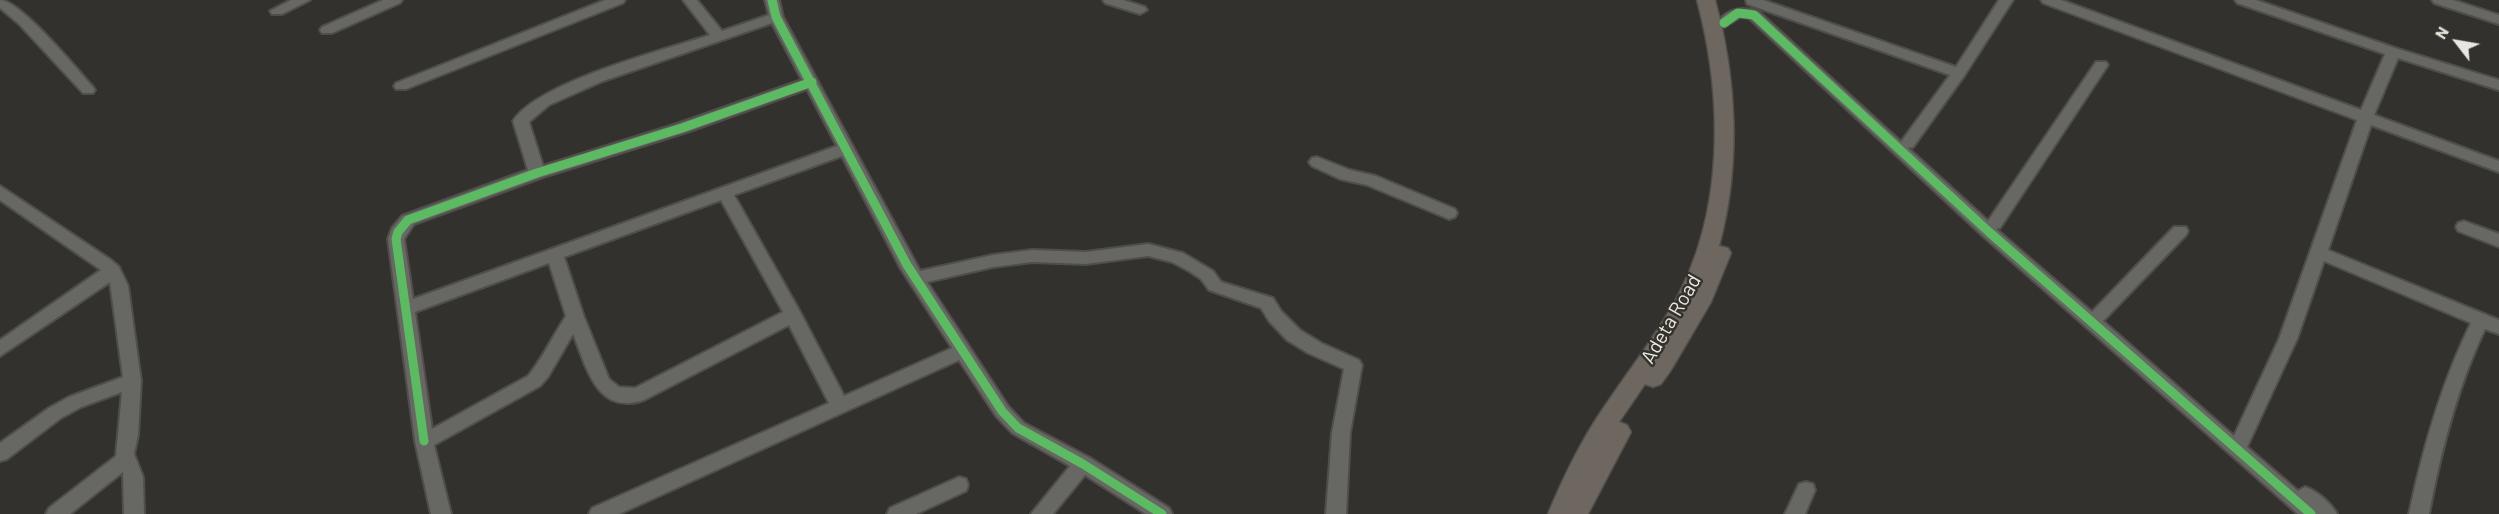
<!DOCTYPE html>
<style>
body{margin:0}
#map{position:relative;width:2499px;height:514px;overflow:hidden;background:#33312d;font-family:Barlow,sans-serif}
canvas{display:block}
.north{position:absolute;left:2427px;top:12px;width:60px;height:60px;-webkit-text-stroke:4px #35322b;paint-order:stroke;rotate:301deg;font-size:16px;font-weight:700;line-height:24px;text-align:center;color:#e7e6e1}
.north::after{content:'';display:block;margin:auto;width:21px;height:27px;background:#e7e6e1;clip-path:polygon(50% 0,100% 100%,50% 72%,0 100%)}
</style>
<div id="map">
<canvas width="2499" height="514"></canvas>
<div class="north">N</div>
</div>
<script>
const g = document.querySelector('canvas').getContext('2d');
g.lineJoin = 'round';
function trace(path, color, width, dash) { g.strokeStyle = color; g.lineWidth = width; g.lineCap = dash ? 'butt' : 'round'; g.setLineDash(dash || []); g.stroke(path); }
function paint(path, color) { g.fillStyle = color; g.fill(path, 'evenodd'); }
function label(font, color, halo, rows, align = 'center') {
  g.font = font + ' Barlow,sans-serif'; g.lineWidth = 5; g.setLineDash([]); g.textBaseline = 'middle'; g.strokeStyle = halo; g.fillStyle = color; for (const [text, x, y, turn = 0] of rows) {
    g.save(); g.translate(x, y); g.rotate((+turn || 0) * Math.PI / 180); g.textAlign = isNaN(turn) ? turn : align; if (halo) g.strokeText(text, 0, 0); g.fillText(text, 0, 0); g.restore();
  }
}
const minor = new Path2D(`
 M0 0C20 0 77 69 93 87L95 90 93 93H83L19 24 0 8Z
 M291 0H310L282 14H272L270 11Z
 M383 0H402L400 3 332 33H322L320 30 322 27Z
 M605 0H625L623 3 406 89H396L394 86 396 83Z
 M683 0H697L722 31 769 15 765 0H779L783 17 920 271 993 255 1032 250 1086 252 1148 244 1183 253 1213 271 1221 282 1273 298 1281 311 1300 330 1321 343 1359 360 1362 365 1350 433 1346 514H1326L1332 433 1344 369 1308 353 1287 340 1269 321 1261 308 1209 290 1201 279 1189 271 1172 262 1148 256 1086 264 1032 262 993 267 927 282 1008 406 1024 423 1090 458 1169 508 1172 514H1146L1085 475 1053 514H1031L1070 466 1012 433 996 416 959 360 619 514H589L592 508 829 403 789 325 644 400C596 416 587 367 573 334L548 377 540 386 434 445 451 514H431L415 441 388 239 392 228 402 216 528 170 513 121C538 82 664 50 710 35ZM772 23 802 80 677 124 543 166 529 122 549 105 603 81ZM807 89 837 146 413 299 404 239 414 224 543 177 687 132ZM842 156 901 269 952 348 844 396 799 310 734 195ZM721 200 783 312 635 388 619 387 609 379 584 317 564 257ZM549 263 566 316C554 334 541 361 528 376L432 429 415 312Z
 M1103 0H1123L1145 7 1147 10 1140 14 1105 3Z
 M1746 0H1763L1956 67 1999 0H2013L1964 76 1913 147 1908 148 1988 221 2096 62H2106L2108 65 2106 68 2000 228 1996 229 2092 312 2174 227H2186L2188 231 2186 235 2103 321 2234 436 2279 339 2357 120 2043 3 2041 0H2061L2361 110 2385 54 2237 3 2235 0H2256L2398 49 2499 80V90L2398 58 2374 115 2499 161V172L2371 125 2328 250 2499 320V334L2485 329C2457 388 2441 450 2429 514H2409C2423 448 2441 384 2471 323L2324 261 2297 339 2247 447 2298 491 2305 487C2317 491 2331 503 2337 514H2298L1983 236 1749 18 1740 17 1724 27 1717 23C1728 8 1742 6 1759 12L1901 142 1950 75 1747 4Z
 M2432 0H2453L2499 15V24L2434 3Z
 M1317 157 1350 170 1376 176 1455 209 1457 213 1455 217 1449 219 1367 185 1340 179 1312 166 1309 162 1312 158Z
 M0 186 111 260 119 267 128 286 141 381 138 435 134 454 143 477 144 514H124L123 472 70 514H46L49 508 116 456 122 392 81 407 61 418 7 459 0 461V443L49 408 69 397 123 377 110 282 0 356V340L101 270 0 200Z
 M2464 221 2499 234V247L2458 231 2456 227 2458 223Z
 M959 477 966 479 968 485 966 491 916 514H887L890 508Z
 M1806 482 1813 484 1815 490 1805 514H1785L1799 484Z`);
const major = new Path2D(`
 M1697 0H1715C1737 79 1741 166 1719 246L1728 248 1731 253 1711 302 1671 370 1661 384 1653 387 1645 384 1619 422 1627 425 1631 432 1588 514H1548C1561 483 1575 453 1593 424 1619 383 1650 345 1674 303 1725 213 1723 97 1697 0Z`);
trace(minor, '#504e4a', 4);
trace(major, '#504e4a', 3);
paint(minor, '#676763');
paint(major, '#6e675f');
trace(new Path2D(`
 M772 0 776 17 907 265 1002 411 1018 428 1083 464 1162 514
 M1724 23 1738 13 1754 15 1989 232 2311 514
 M424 441 396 239 398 232 408 220 537 173 682 128 812 82`), '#5cba63', 9);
label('20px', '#e7e6e1', '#35322b', [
 ["Adeta Road",1671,319,-60]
]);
</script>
